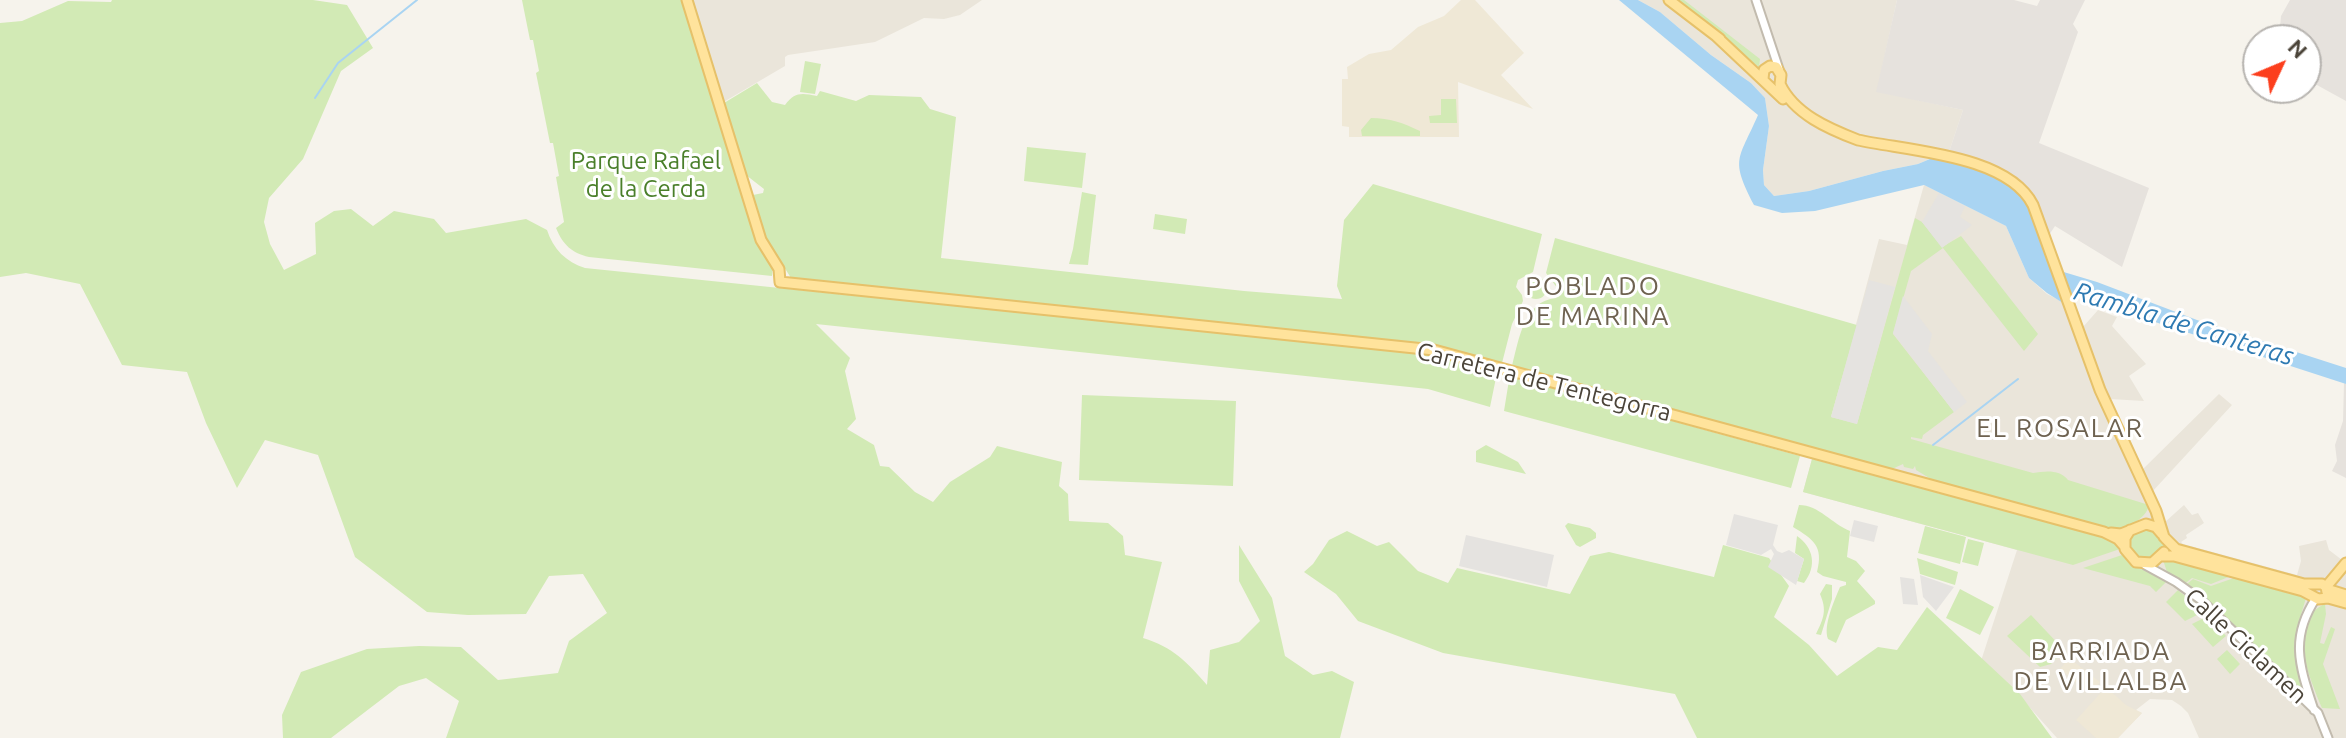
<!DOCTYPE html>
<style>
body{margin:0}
#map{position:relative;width:2346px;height:738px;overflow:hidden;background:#f6f3ec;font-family:Ubuntu,sans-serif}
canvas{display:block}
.north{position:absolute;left:2242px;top:24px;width:80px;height:80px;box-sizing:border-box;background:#fff;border:2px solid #b7b4b0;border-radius:50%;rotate:46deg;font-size:22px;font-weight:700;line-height:32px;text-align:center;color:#4b4439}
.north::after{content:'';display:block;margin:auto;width:28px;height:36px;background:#fc3f1d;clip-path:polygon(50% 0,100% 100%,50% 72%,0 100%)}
</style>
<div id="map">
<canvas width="2346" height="738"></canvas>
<div class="north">N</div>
</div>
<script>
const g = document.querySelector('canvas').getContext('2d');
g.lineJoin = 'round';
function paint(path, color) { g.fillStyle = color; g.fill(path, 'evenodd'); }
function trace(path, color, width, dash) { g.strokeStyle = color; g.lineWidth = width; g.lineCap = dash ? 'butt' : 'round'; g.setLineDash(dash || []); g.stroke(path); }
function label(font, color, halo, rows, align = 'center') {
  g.font = font + ' Ubuntu,sans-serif'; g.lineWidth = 6; g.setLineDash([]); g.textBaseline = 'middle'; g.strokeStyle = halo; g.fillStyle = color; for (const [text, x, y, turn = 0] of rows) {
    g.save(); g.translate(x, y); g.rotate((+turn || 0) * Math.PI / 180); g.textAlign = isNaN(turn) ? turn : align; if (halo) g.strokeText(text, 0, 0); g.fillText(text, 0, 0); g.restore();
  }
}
paint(new Path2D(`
 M682 0H982L960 15 944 19 924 18 875 42 788 55 785 57V66L715 107Z
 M1638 0H1897L1877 91 1963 110 1947 158 1937 156 1918 164 1883 171 1809 191 1774 196 1764 185 1763 170 1769 126 1765 98 1751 83 1711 55 1660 12Z
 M1924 185 2006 226 2029 278 2047 294 2063 302H2068L2076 310 2083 327 2098 310 2117 317 2112 326 2146 364 2129 376 2144 401 2110 399 2142 470 2219 394 2232 405 2152 492 2165 522 2184 505 2192 515 2198 513 2204 523 2186 535 2187 538 2181 542 2183 544 2297 575 2301 561 2299 546 2326 540 2329 550 2346 563V738H2199L2188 713 2181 706 2172 700 2150 699 2136 710 2142 713 2118 738H2057L2023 700 1967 704 2017 550 1803 492 1812 459 1831 417 1879 239 1907 245Z`), '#eae5da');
paint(new Path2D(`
 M1897 0H2014L2037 6 2040 0H2085L2073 24 2078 32 2039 143 2149 188 2122 267 2055 226 2049 235H2044L1947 158 1963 110 1876 92Z
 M2290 0H2346V101L2306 79V40H2279L2281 16Z
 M2344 383 2346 384V478L2332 471 2337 461 2335 445 2343 421Z`), '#e6e2dd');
paint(new Path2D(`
 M1461 0H1475L1524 53 1501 75 1533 109 1458 82 1459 137H1349V127L1342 126V79H1348L1347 67 1369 54 1391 50 1418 27 1444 16Z
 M2069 658 2100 682 2090 694 2060 669Z
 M2106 687 2126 705 2142 713 2118 738H2096L2076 720Z`), '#efe8d6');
paint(new Path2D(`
 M112 0H313L347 5 373 48 341 71 303 159 269 198 264 222 270 244 284 270 316 254 315 223 334 211 351 209 373 226 394 211 434 219 446 233 526 219 547 230C553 249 566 262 585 268L1432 355 1497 373 1490 407 1428 389 816 324 850 358 845 371 856 419 847 429 874 445 880 466 889 467 915 492 933 502 950 482 990 457 997 446 1062 462 1059 486 1068 494 1069 521 1108 523 1123 536 1125 555 1162 562 1143 638C1173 647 1187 662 1207 685L1210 650 1239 642 1260 621 1239 581V545L1272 598 1285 656 1313 675 1332 671 1354 682 1340 738H446L459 701 426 678 399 686 331 738H283L282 715 301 672 367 649 419 646 461 647 498 680 558 673 569 641 607 613 583 574 549 576 526 614 468 615 427 612 355 557 318 455 265 440 237 488 206 423 187 372 122 365 80 284 26 273 0 277V23L22 21 68 1 111 2Z
 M522 0H682L758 239 773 265 772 276 589 257C572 253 563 245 556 228L564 222 556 177 559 176 553 143H550L536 73 539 71 533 40H530Z
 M1669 0H1684L1760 59 1759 67Z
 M805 61 821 64 815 94 800 92Z
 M757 83 772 102 785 105C795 92 801 93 817 96L820 91 856 101 869 95 921 97 930 109 956 117 941 258 1244 291 1342 299 1337 286 1344 220 1373 184 1542 234 1533 272 1518 280 1516 287 1522 295 1523 301 1512 324 1502 363 1435 345 791 278 767 240 753 195 763 193 764 189 746 175 724 103Z
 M1441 99H1456L1457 123H1430L1429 116 1441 115Z
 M1371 118C1390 118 1403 123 1420 131V136H1362L1361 130Z
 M1027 147 1086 153 1082 188 1024 181Z
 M1082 192 1096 195 1088 265 1069 264 1073 249Z
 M1155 214 1187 219 1185 234 1153 229Z
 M1915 218 1922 222 1942 247 1961 236 2038 334 2024 351 1943 248 1911 271 1893 334 1954 412 1923 435 1922 439 1911 437V439L2033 473C2045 471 2060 469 2068 480L2149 505C2147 518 2127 529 2114 529L1931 479 1916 470 1915 466 1913 469 1904 467 1903 464 1892 469 1512 366C1519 339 1524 301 1556 298L1558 289 1546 273 1555 238 1857 325 1831 417 1857 424Z
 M1525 288a11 11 0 1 1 22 0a11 11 0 1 1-22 0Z
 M1512 377 1800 456 1791 488 1504 411 1509 380Z
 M1082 395 1236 401 1233 486 1079 480Z
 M1486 445 1518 462 1526 474 1476 462V451Z
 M1812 459 2104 538 2114 542 2120 549 2073 565 1803 492Z
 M1799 505C1819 505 1832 524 1850 531L1847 557 1856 561 1865 571 1857 581 1875 601V604L1846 620 1836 643 1828 639C1823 626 1834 601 1840 587L1846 585V582L1823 576 1817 572C1824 546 1813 539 1793 527Z
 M1568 523 1590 528 1596 533V538L1580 547 1576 545 1565 526Z
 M2146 524 2166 542 2231 576 2211 584 2192 578 2182 586 2167 572 2162 557 2145 565 2125 547 2132 528Z
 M1925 526 1966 537 1960 564 1918 553Z
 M1347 531 1377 546 1389 542 1418 571 1448 583 1457 568 1570 594 1590 556 1609 552 1714 577 1723 545 1769 558 1789 586 1774 617 1809 645 1837 676 1878 647 1897 650 1927 607 2020 694 2052 738H1697L1675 694 1443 653 1358 621 1336 594 1304 572 1313 564 1329 540Z
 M1797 536C1814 548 1817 566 1804 583L1797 581 1804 559 1795 553Z
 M1968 539 1984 543 1978 566 1962 562Z
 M2122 555 2130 564 2167 581 2156 592 2150 586 2083 568Z
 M1917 558 1958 572 1955 585 1920 574Z
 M2234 578 2306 598 2297 628 2295 644 2306 695 2233 626 2220 610 2183 587 2193 579 2211 586Z
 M1826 584 1832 585V599L1821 635 1816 634C1824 618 1827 610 1820 594Z
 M1960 589 1994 607 1980 635 1946 618Z
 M2178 590 2180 592 2205 611 2185 621 2166 602Z
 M2325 604 2326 614 2320 643 2324 644 2331 627 2335 629 2323 664 2340 709 2322 708C2310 678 2284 622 2325 604Z
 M2031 615 2064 650 2051 664 2040 667 2007 636Z
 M2208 616 2226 636 2213 647 2192 624Z
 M2227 650 2240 664 2230 674 2217 659Z`), '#d2eab5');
paint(new Path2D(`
 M1939 193 1965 206 1960 217 1972 225 1942 248 1922 222Z
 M1869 280 1895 287 1857 424 1831 417Z
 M1903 296 1932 334 1928 351 1967 402 1954 412 1893 333Z
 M1734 514 1778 525 1773 545 1777 551 1782 553 1789 550 1804 559 1796 585 1768 567 1774 554 1771 549 1761 555 1726 545Z
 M1854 520 1878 526 1874 542 1850 536Z
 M1466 535 1554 555 1547 587 1459 566Z
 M1920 575 1954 587 1936 611 1923 597Z
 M1900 577 1914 579 1918 605 1903 604Z`), '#e5e3e0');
paint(new Path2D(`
 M1619 0H1638L1660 12 1711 55 1751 83 1765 98 1769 126 1763 170 1764 185 1774 196 1809 191 1883 171 1918 164 1937 156 1969 162 2021 187 2057 270 2097 282 2197 320 2346 368V384L2155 322 2110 304 2080 297 2063 303 2047 293 2029 278 2006 226 1924 185 1815 211 1782 213 1754 205C1730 158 1738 161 1758 115Z`), '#a9d4f2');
trace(new Path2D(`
 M315 98 338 63 417 0
 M1933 445 2018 379`), '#a9d4f2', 2);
const minor = new Path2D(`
 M1756 0 1779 69
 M2145 565 2176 582 2201 600 2318 713 2328 738
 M2314 710C2300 667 2289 639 2316 598`);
const major = new Path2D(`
 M687 0 761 240 779 269 780 282 1434 350 2104 532 2118 539 2125 547
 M1669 0 1720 39
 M1716 36 1783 99
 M1763 79 1764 70 1770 66 1776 67 1781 75 1780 84C1794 114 1829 129 1858 140 1909 151 2008 155 2033 205L2100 390 2156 511 2164 537
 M2130 530 2125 538V549L2136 562 2152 563 2164 552
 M2111 533 2121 534 2146 524 2156 527 2162 534
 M2165 538 2176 549 2304 584H2322L2330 590 2346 595
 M2162 556H2174L2303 591 2318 599 2328 598 2346 603
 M2327 592 2326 587 2346 563`);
trace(minor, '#c2bbae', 11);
trace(major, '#e6c16a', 13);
trace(minor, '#fff', 7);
trace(major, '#ffe39c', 9);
label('24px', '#4a7f2a', '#fff', [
 ["Parque Rafael",646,161],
 ["de la Cerda",646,189]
]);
label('24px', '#4b4439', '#fff', [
 ["Carretera de Tentegorra",1544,382,14],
 ["Calle Ciclamen",2246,646,43]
]);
g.letterSpacing = '2px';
label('26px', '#6e6250', '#fff', [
 ["POBLADO",1593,286],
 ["DE MARINA",1593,316],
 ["EL ROSALAR",2060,428],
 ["BARRIADA",2101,651],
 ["DE VILLALBA",2101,681]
]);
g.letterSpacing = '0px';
label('italic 26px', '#2e7ab2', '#fff', [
 ["Rambla de Canteras",2184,324,17]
]);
</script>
